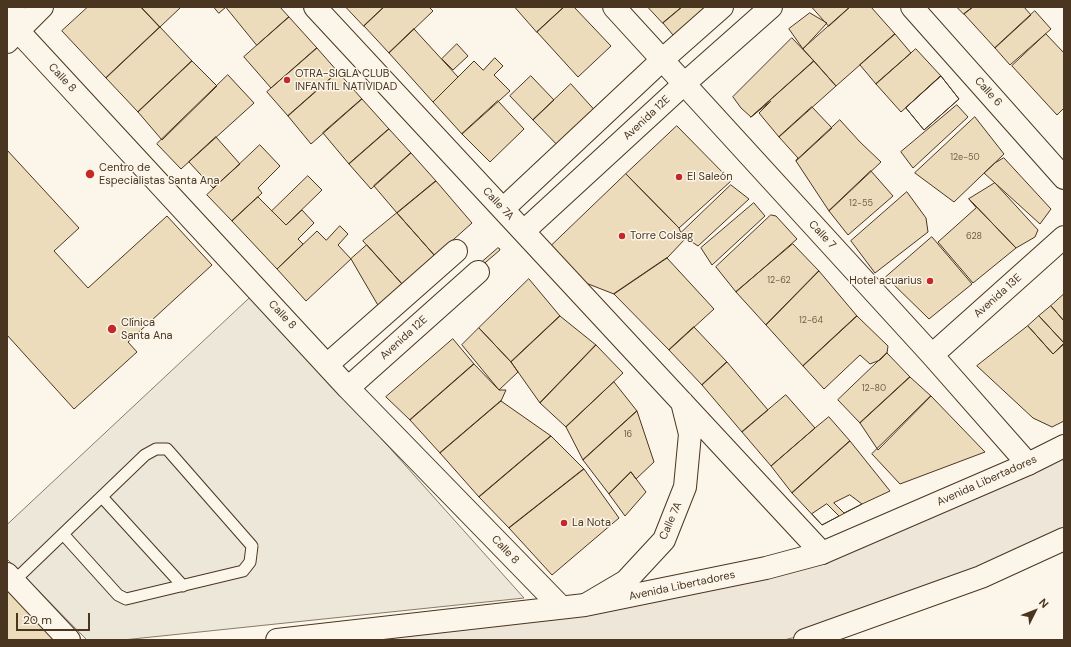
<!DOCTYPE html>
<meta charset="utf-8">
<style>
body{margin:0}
#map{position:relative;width:1071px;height:647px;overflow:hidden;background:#fbf6e9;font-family:"DM Sans",sans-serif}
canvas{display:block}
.frame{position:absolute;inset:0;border:8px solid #4a3520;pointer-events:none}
.north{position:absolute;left:1015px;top:591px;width:40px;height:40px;-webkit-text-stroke:3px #fbf6e9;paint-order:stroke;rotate:48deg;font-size:11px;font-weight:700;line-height:16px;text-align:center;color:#4a3520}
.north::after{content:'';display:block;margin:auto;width:14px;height:18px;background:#4a3520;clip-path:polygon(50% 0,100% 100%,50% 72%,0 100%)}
.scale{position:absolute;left:16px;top:613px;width:74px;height:18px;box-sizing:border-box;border:2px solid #4a3520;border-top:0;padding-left:5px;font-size:12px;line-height:14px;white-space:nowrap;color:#4a3520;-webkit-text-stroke:3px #fbf6e9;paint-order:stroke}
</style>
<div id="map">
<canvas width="1071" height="647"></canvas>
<div class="frame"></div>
<div class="north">N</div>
<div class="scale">20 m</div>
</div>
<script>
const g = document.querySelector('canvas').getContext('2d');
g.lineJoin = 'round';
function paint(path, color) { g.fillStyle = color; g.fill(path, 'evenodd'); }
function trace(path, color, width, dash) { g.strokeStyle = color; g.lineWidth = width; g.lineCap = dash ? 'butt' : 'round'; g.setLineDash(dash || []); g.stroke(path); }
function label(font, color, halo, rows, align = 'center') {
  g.font = font + ' "DM Sans",sans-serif'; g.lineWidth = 3; g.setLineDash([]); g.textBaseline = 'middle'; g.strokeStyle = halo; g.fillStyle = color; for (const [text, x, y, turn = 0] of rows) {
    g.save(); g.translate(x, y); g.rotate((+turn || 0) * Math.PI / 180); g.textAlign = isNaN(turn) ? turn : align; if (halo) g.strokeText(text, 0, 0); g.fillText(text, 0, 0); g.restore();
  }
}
const green = new Path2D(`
 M1064 454V533L981 571 800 636 784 640H374L822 558Z`);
paint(green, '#ede6d9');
trace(green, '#887966', 1);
const parking = new Path2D(`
 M253 295 524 598 123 640H87L7 559V525Z`);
paint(parking, '#ede7d9');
trace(parking, '#887966', 1);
const building = new Path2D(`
 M88 7H141L160 27 106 78 62 31Z
 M141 7H179L180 8 160 27Z
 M214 7H226L219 13Z
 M226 7H280L289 17 257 45Z
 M346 7H384L364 26Z
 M384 7H429L433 11 389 53 364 26Z
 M515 7H564L537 32Z
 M564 7H574L611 46 578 77 537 32Z
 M648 7H682L663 23Z
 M682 7H704L711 14 678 41 663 23Z
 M812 7H850L829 26Z
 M850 7H871L895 34 836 86 803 49Z
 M957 7H973L964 14Z
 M973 7H1024L1031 15 995 48 964 14Z
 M1035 11 1051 29 1010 65 995 48Z
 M810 13 827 23 803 49 789 29Z
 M289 17 317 48 271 88 244 57Z
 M160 27 192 61 138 112 106 78Z
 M414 29 458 77 433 102 389 53Z
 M895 34 911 53 876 84 860 65Z
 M1046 34 1064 53V108L1057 115 1012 66Z
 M792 38 814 61 751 117 741 108 733 97Z
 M457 44 468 56 453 70 442 59Z
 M317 48 338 72 288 116 267 92Z
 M916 49 941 76 901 112 876 84Z
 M495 58 503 66 494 75 510 91 462 134 433 102 474 61 483 70Z
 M192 61 217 86 162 140 138 112Z
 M814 61 836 86 779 137 759 113 771 101 751 117Z
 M338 72 362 99 311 144 288 116Z
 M228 75 254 103 181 169 157 144Z
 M531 76 554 100 533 120 510 96Z
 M941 76 959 99 924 130 906 108Z
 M941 76 959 99 924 130 906 108Z
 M571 84 599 115 563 151 533 120Z
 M362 99 389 129 349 164 323 133Z
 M498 101 524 129 490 162 462 134Z
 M957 105 968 117 913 168 901 152Z
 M812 107 832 128 796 161 798 158 779 137Z
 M975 117 1004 154 954 202 915 173Z
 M840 120 860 142 881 162 829 211 796 161Z
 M677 126 731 181 679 228 626 174Z
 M389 129 411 153 371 189 349 164Z
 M216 137 240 164 213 188 189 162Z
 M260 145 280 166 258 188 262 193 232 221 207 195Z
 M7 150 79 228 54 251 88 288 167 216 212 265 128 342 137 352 74 409 7 335Z
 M411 153 436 181 397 213 374 186Z
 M1004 158 1051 209 1040 224 984 173 995 163Z
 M871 171 893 196 848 235 829 211Z
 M626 174 679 228 681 233 686 238 667 258 614 294 578 280 549 248Z
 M308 176 322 190 286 225 272 211Z
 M436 181 472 223 435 256 397 213Z
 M995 183 1038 230 1035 237 1016 248 969 199Z
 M731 185 749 199 698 246 686 238 681 233Z
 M907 192 926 218 928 232 875 273 851 241Z
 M258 197 286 225 302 210 314 223 298 239 303 244 277 269 232 221Z
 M969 199 1016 248 973 283 938 242 976 208Z
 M754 203 765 216 712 265 701 248Z
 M397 213 435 256 403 285 363 241Z
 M771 215 776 216 797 239 736 292 716 267Z
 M340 226 348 234 338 245 351 259 306 301 277 269 317 231 326 240Z
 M932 237 972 284 929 319 886 277Z
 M793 244 819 271 766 325 736 292Z
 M367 245 403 285 379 307 351 259Z
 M498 248H499L500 250 445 297 444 295Z
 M667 258 714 309 669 350 614 294Z
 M819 271 857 316 803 366 766 325Z
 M529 279 560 316 511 362 479 328Z
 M1064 294V321L1051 306Z
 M1051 306 1064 321V343L1039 316Z
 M560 316 596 345 540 403 511 362Z
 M857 316 888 346 887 353 880 360 870 364 860 355 824 389 803 366Z
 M1039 316 1064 343 1053 354 1028 326Z
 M1028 326 1053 354 1064 344V421L1052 427 1033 418 977 366Z
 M694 327 727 362 702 385 669 350Z
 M479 328 511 362 518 372 499 390 462 345Z
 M453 339 474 364 410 420 386 397Z
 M596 345 623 373 566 427 540 403Z
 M887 353 910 377 860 423 838 400Z
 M727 362 768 410 742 432 702 385Z
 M474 364 499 390H506L501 401 440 453 410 420Z
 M910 377 931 396 878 450 860 423Z
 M614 382 637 411 583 460 566 427Z
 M786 395 815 428 771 466 742 432Z
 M931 396 985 452 900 484 872 454Z
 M501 401 551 436 479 497 440 453Z
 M637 411 654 462 636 479 631 472 609 494 583 460Z
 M829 417 850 441 792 493 771 466 815 428Z
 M551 436 584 469 509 528 479 497Z
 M850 441 890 491 862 504 822 525 792 493Z
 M584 469 619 518 552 575 509 528Z
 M631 472 646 492 625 516 609 494Z
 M850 495 862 504 844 513 834 503Z
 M827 504 839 516 822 525 812 514Z
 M7 588 57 640H7Z`);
paint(building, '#ecdcbc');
trace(building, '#4a3520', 1);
const lane = new Path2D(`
 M102 497 183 586
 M14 581 145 455 156 449H167L252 546 250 562 243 571 126 599 118 595 63 534`);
const street = new Path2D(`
 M315 7 822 553
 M614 7 932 355 1028 464
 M912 7 1064 178
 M7 19 348 388 561 607
 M503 209 662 60 722 7
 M524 231 684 84 771 7
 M932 355 1064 237
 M328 364 456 251
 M348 388 478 272
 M7 574 69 640
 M587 604 626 581 664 540 685 487 690 434 682 402`);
const secondary = new Path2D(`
 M7 14 14 7
 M7 42 42 7`);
const primary = new Path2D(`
 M277 640 585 605 766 568 822 553 1028 464 1064 446
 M805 640 981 577 1064 539`);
trace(lane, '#4a3520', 13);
trace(street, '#4a3520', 24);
trace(secondary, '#4a3520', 24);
trace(primary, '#4a3520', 24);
trace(lane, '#fbf6e9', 11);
trace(street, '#fbf6e9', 22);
trace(secondary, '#fbf6e9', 22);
trace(primary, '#fbf6e9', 22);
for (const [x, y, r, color] of [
 [287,80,4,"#c62828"],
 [90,174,5,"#c62828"],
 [679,177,4,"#c62828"],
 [622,236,4,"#c62828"],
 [930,281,4,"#c62828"],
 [112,329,5,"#c62828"],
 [564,523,4,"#c62828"]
]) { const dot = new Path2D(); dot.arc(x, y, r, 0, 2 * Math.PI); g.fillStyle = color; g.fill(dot); trace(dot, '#fbf6e9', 1.5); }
label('9px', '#725f47', null, [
 ["12e-50",965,158],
 ["12-55",861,204],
 ["628",974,237],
 ["12-62",779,281],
 ["12-64",811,321],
 ["12-80",874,389],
 ["16",628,435]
]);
label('11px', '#4a3520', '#fbf6e9', [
 ["OTRA-SIGLA CLUB",295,74],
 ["INFANTIL NATIVIDAD",295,87],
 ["Centro de",99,168],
 ["Especialistas Santa Ana",99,181],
 ["El Saleón",687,177],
 ["Torre Colsag",630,236],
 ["Hotel acuarius",922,281,"right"],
 ["Clínica",121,323],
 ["Santa Ana",121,336],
 ["La Nota",572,523]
], 'left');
label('11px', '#4a3520', '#fbf6e9', [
 ["Calle 8",62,78,47],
 ["Calle 6",988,92,48],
 ["Avenida 12E",647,118,-43],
 ["Calle 7A",498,204,47],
 ["Calle 7",822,235,47],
 ["Avenida 13E",998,296,-42],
 ["Calle 8",282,315,47],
 ["Avenida 12E",404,338,-42],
 ["Avenida Libertadores",987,481,-24],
 ["Calle 7A",671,521,-66],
 ["Calle 8",505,550,46],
 ["Avenida Libertadores",682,586,-12]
]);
</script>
